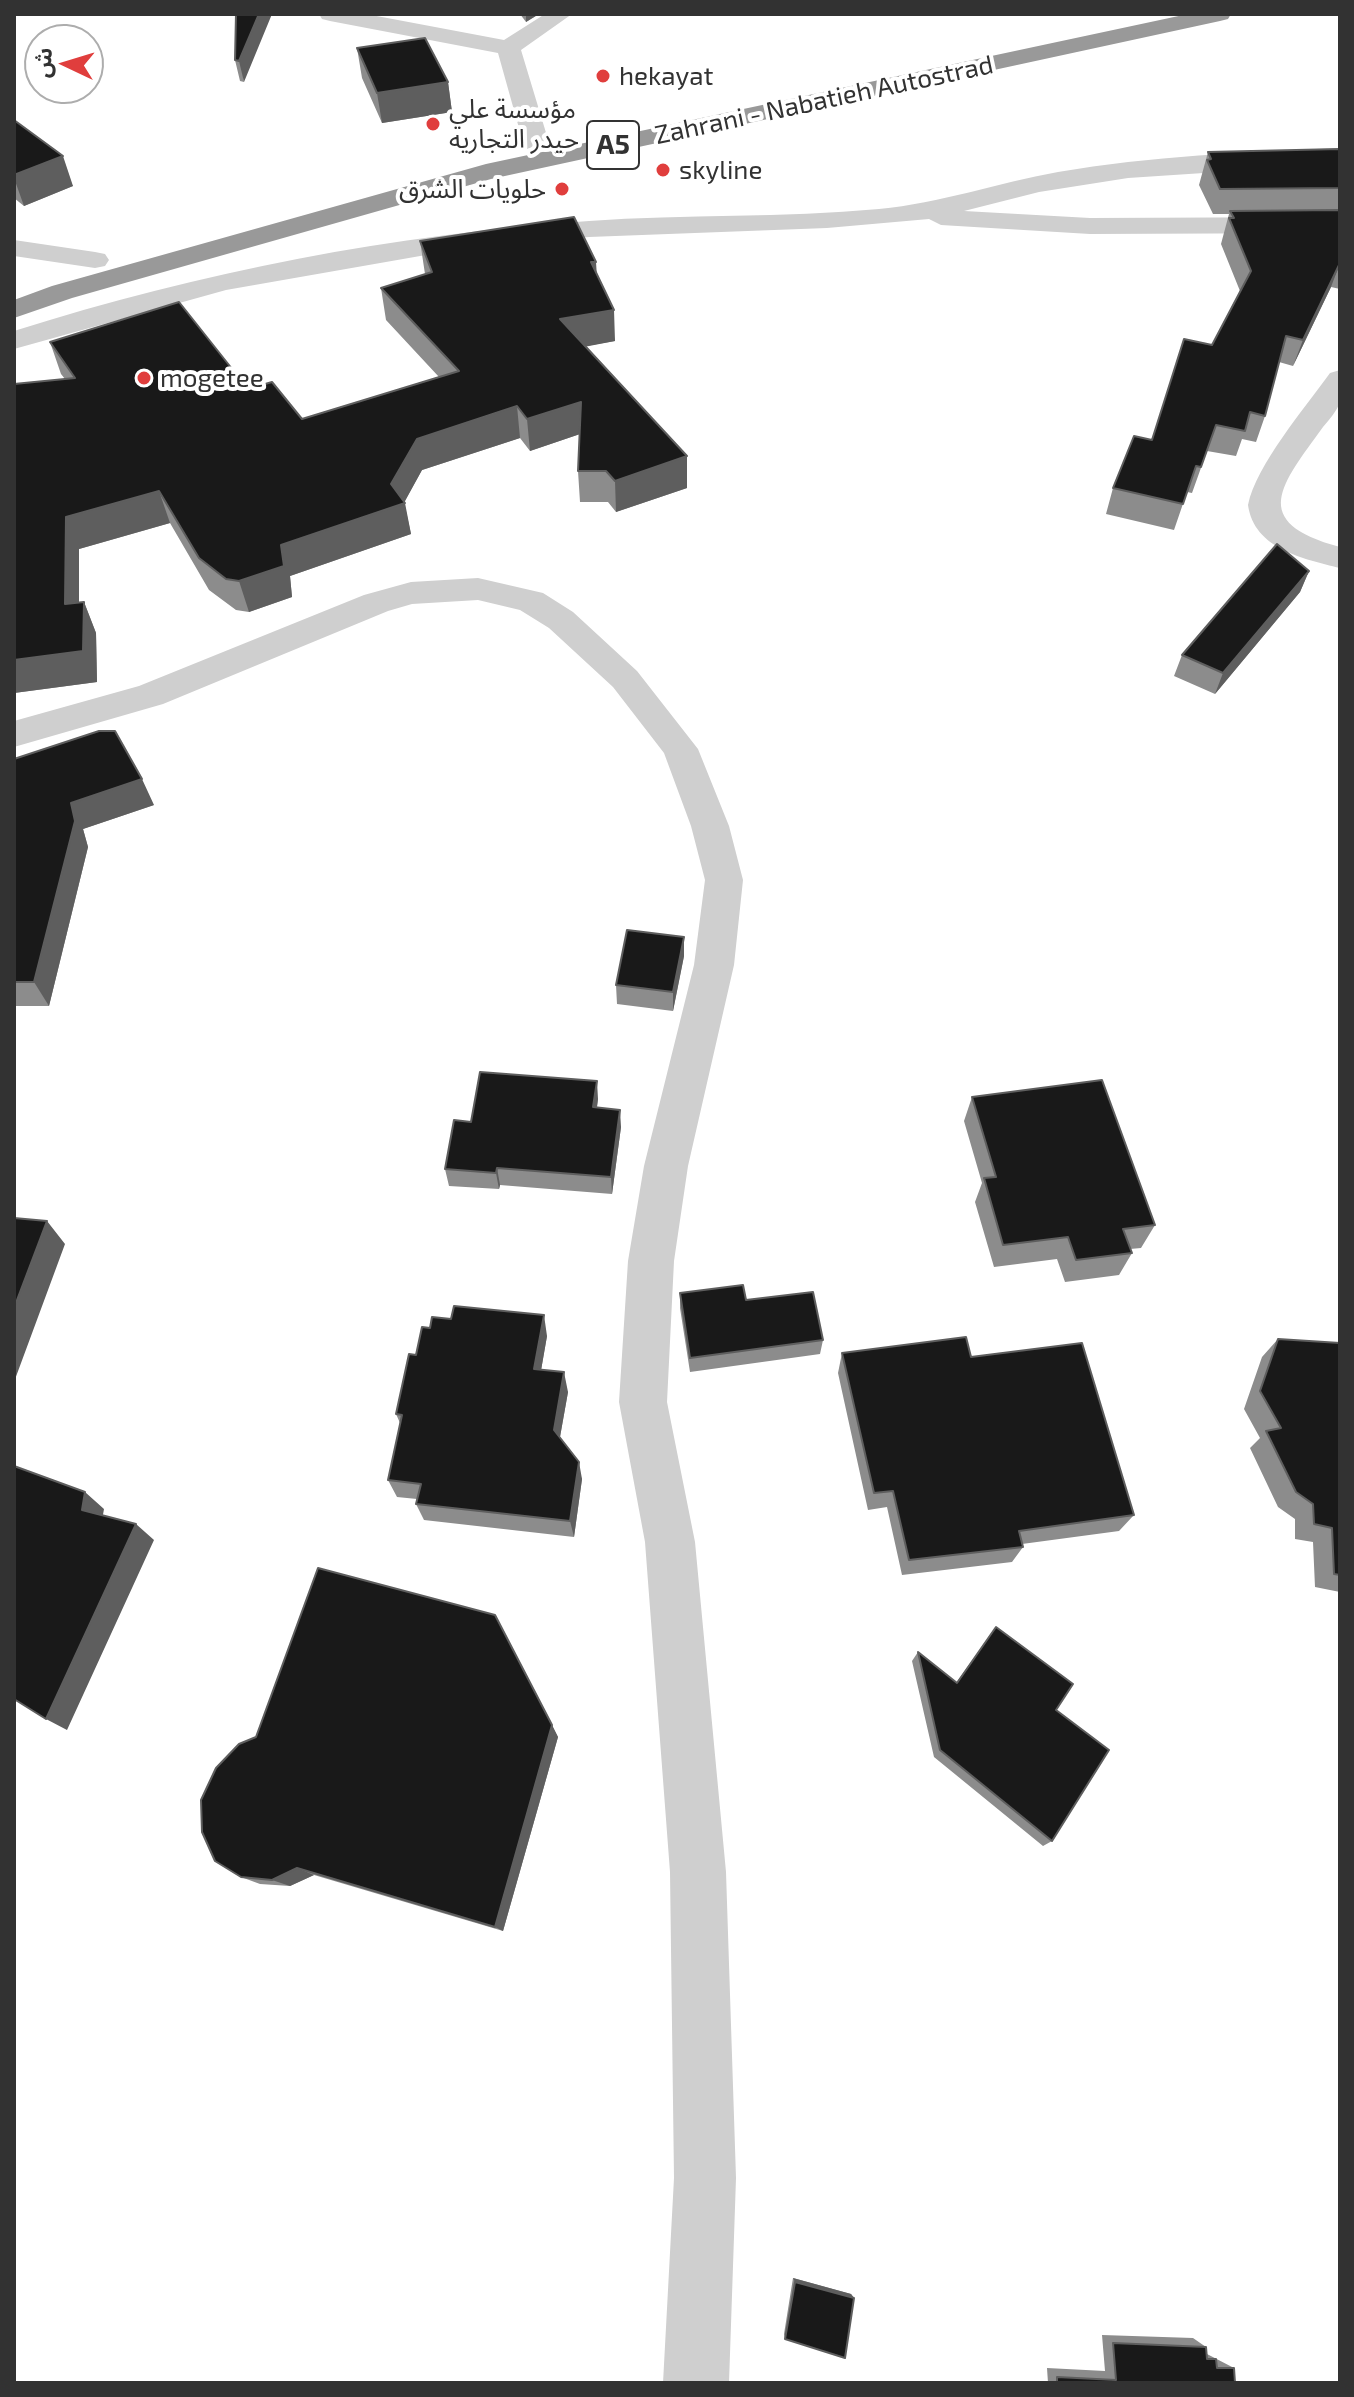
<!DOCTYPE html>
<meta charset="utf-8">
<style>
body{margin:0}
#map{position:relative;width:1354px;height:2397px;overflow:hidden;background:#fff;font-family:"Exo 2","Noto Sans Arabic",sans-serif}
canvas{display:block}
.frame{position:absolute;inset:0;border:16px solid #323232;pointer-events:none}
.north{position:absolute;left:24px;top:24px;width:80px;height:80px;box-sizing:border-box;background:#fff;border:2px solid #adadad;border-radius:50%;rotate:274deg;font-size:22px;font-weight:700;line-height:32px;text-align:center;color:#323232}
.north::after{content:'';display:block;margin:auto;width:28px;height:36px;background:#e03e3d;clip-path:polygon(50% 0,100% 100%,50% 72%,0 100%)}
</style>
<div id="map">
<canvas width="1354" height="2397"></canvas>
<div class="frame"></div>
<div class="north">ش</div>
</div>
<script>
const g = document.querySelector('canvas').getContext('2d');
g.lineJoin = 'round';
function paint(path, color) { g.fillStyle = color; g.fill(path, 'evenodd'); }
function trace(path, color, width, dash) { g.strokeStyle = color; g.lineWidth = width; g.lineCap = dash ? 'butt' : 'round'; g.setLineDash(dash || []); g.stroke(path); }
function label(font, color, halo, rows, align = 'center') {
  g.font = font + ' "Exo 2","Noto Sans Arabic",sans-serif'; g.lineWidth = 8; g.setLineDash([]); g.textBaseline = 'middle'; g.strokeStyle = halo; g.fillStyle = color; for (const [text, x, y, turn = 0] of rows) {
    g.save(); g.translate(x, y); g.rotate((+turn || 0) * Math.PI / 180); g.textAlign = isNaN(turn) ? turn : align; if (halo) g.strokeText(text, 0, 0); g.fillText(text, 0, 0); g.restore();
  }
}
paint(new Path2D(`
 M319 14H366L504 40 545 14H572L521 50 550 146 546 151H528L524 146 498 53 330 21 322 19Z
 M1340 148V164L1128 178 1039 192 964 211 1090 218 1340 217V233L1090 234 941 225 929 219 827 228 589 237 443 252 226 290 14 349V331C201 272 394 234 589 221 686 214 783 218 879 209 941 203 997 183 1058 172 1151 156 1246 152 1340 148Z
 M14 240 95 252 105 254 109 260 105 266 95 268 14 256Z
 M1340 370C1340 380 1342 392 1340 401 1338 410 1329 420 1323 427 1282 484 1247 522 1340 547V568C1304 559 1254 549 1248 505 1256 465 1305 408 1330 373Z
 M478 578 543 593 573 612 637 671 698 749 729 826 743 880 734 965 688 1166 674 1261 667 1402 695 1542 726 1872 736 2178 729 2383H663L674 2178 670 1872 645 1542 619 1402 628 1261 644 1166 694 965 705 880 691 826 664 753 613 687 549 628 520 610 478 600 412 604 388 611 163 704 14 747V721L139 686 364 595 411 582Z`), '#cfcfcf');
paint(new Path2D(`
 M1188 14H1231L1228 19 1220 21 491 179 72 298 14 318V300L52 286 486 164Z`), '#999');
paint(new Path2D(`
 M236 14 244 82 240 81 235 60Z
 M520 14H539L526 22Z
 M357 48 448 82 452 112 382 123 362 78Z
 M14 120 73 186 24 206 14 198Z
 M1340 149V289L1331 287 1293 366 1279 362 1265 416 1256 442 1242 439 1236 456 1207 451 1192 493 1187 492 1174 530 1106 514 1113 488 1152 440 1212 345 1240 291 1221 244 1229 214H1213L1199 185 1208 152Z
 M420 241 597 275 615 341 586 346 687 456V488L616 512 608 502H580L578 471 580 434 530 451 520 438 422 470 404 502 411 534 290 576 292 597 249 612 236 610 209 590 170 523 79 549V602H84L96 633 97 682 14 693 65 379 61 374 50 342 248 389 302 419 439 377 386 320 381 288 425 274Z
 M1309 571 1300 592 1215 694 1174 676 1182 655Z
 M14 759 154 805 83 829 88 847 49 1006H14Z
 M684 937V956L673 1011 617 1004 616 985Z
 M972 1097 1155 1225 1141 1248 1130 1249 1132 1253 1119 1275 1065 1282 1057 1259 994 1267 975 1202 982 1183 964 1121Z
 M598 1099 597 1108 621 1127 612 1194 500 1185 499 1189 449 1186 445 1169 471 1122Z
 M680 1293 746 1300 823 1340 820 1354 690 1372 680 1308Z
 M451 1319 547 1336 541 1370 568 1392 560 1437 582 1479 574 1537 424 1520 416 1504 417 1499 397 1497 388 1480 400 1423 396 1414 416 1355 430 1328Z
 M1278 1339 1340 1343V1592L1315 1587 1313 1542 1295 1539V1519L1278 1507 1250 1448 1260 1438 1244 1409 1262 1357Z
 M842 1353 971 1357 1134 1515 1119 1531 1022 1544 1023 1547 1012 1562 902 1575 887 1507 868 1510 838 1373Z
 M996 1627 1056 1710 1052 1841 1043 1846 934 1757 912 1661 918 1652 956 1683Z
 M552 1725 558 1737 503 1931 314 1875 290 1886 260 1884 241 1877Z
 M793 2278 851 2294 854 2298 785 2339 784 2334Z
 M1102 2335 1193 2338 1206 2347 1207 2354 1234 2368 1235 2383H1048L1047 2368 1105 2371Z`), '#8c8c8c');
paint(new Path2D(`
 M259 14H272L244 82 239 61Z
 M526 14H539L526 22Z
 M448 82 452 112 382 123 377 93Z
 M63 156 73 186 24 206 14 178V175Z
 M591 262H596L598 293Z
 M1340 263 1331 287 1293 366 1303 340Z
 M614 310 615 341 563 351 560 319Z
 M581 402 583 433 530 451 527 419Z
 M517 406 520 438 422 470 404 503H405L411 534 290 576 292 597 249 612 239 581 281 545 391 484 417 439Z
 M687 456V488L616 512 615 481Z
 M159 491 170 523 79 549V635L65 604 66 517Z
 M1309 571 1300 592 1215 694 1223 673Z
 M84 602 96 633 97 682 14 693V660Z
 M142 779 154 805 83 829 88 847 49 1006 34 982 71 803Z
 M684 937V956L673 1011V992Z
 M597 1081 598 1099 594 1125 593 1107Z
 M620 1110 621 1127 612 1194 611 1177Z
 M497 1168 500 1185 499 1189 496 1173Z
 M47 1221 65 1244 14 1382V1308Z
 M544 1315 547 1336 538 1388 534 1369Z
 M564 1372 568 1392 558 1448 554 1430Z
 M579 1462 582 1479 574 1537 570 1521Z
 M85 1492 104 1509 101 1526 82 1510Z
 M136 1524 154 1540 67 1730 46 1719Z
 M552 1725 558 1737 503 1931 495 1927Z
 M297 1868 314 1875 290 1886 272 1880Z
 M793 2278 851 2294 854 2298 795 2282Z`), '#5e5e5e');
const building = new Path2D(`
 M236 14H259L239 61 235 60Z
 M425 38 448 82 377 93 357 48Z
 M14 120 63 156 14 175Z
 M1340 149V188L1220 189 1207 160 1211 159 1208 152Z
 M1340 210V263L1303 340 1286 336 1265 416 1250 412 1245 431 1216 425 1201 467 1196 466 1183 504 1113 488 1134 436 1152 440 1184 339 1212 345 1251 271 1229 218H1234L1230 211Z
 M574 217 596 262H591L614 310 560 319 687 456 615 481 606 471H578L581 402 527 419 517 406 417 439 391 484 405 503 281 545 284 566 239 581 226 579 199 558 159 491 66 517 65 604 84 602 83 651 14 660V384L75 378 50 342 179 302 248 389 272 382 302 419 459 371 381 288 432 272 420 241Z
 M1277 544 1309 571 1223 673 1182 655Z
 M99 731H115L142 779 71 803 75 821 34 982H14V759Z
 M627 930 684 937 673 992 616 985Z
 M480 1072 597 1081 593 1107 620 1110 611 1177 497 1168 496 1173 445 1169 454 1120 471 1122Z
 M1102 1080 1155 1225 1123 1229 1132 1253 1076 1260 1068 1237 1003 1245 984 1178 996 1177 972 1097Z
 M14 1218 47 1221 14 1308Z
 M743 1285 746 1300 813 1292 823 1340 690 1358 680 1293Z
 M454 1306 544 1315 534 1369 564 1372 554 1430 579 1462 570 1521 416 1504 421 1484 388 1480 402 1415 396 1414 409 1354 416 1355 422 1327 430 1328 432 1317 451 1319Z
 M966 1337 971 1357 1082 1343 1134 1515 1019 1531 1023 1547 909 1560 893 1491 874 1493 842 1353Z
 M1278 1339 1340 1343V1575L1334 1574 1332 1528 1314 1524 1313 1504 1296 1492 1266 1431 1281 1428 1260 1391Z
 M14 1466 85 1492 82 1510 136 1524 46 1719 14 1699Z
 M318 1568 495 1615 552 1725 495 1927 297 1868 272 1880 241 1877 215 1861 202 1832 201 1800 216 1768 239 1744 256 1737Z
 M996 1627 1073 1684 1056 1710 1109 1750 1052 1841 940 1750 918 1652 957 1683Z
 M795 2282 854 2298 845 2358 785 2339Z
 M1113 2343 1206 2347 1207 2359H1216L1217 2368H1234L1235 2383H1057V2377L1116 2380Z`);
paint(building, '#191919');
trace(building, '#5e5e5e', 2);
for (const [x, y, r, color] of [
 [603,76,8,"#e03e3d"],
 [433,124,8,"#e03e3d"],
 [663,170,8,"#e03e3d"],
 [562,189,8,"#e03e3d"],
 [144,378,8,"#e03e3d"]
]) { const dot = new Path2D(); dot.arc(x, y, r, 0, 2 * Math.PI); g.fillStyle = color; g.fill(dot); trace(dot, '#fff', 3); }
label('26px', '#323232', '#fff', [
 ["hekayat",619,76],
 ["مؤسسة علي",449,109],
 ["حيدر التجاريه",449,139],
 ["skyline",679,170],
 ["حلويات الشرق",546,189,"right"],
 ["mogetee",160,378]
], 'left');
label('26px', '#323232', '#fff', [
 ["Zahrani - Nabatieh Autostrad",824,100,-12]
]);
for (const [x, y, w] of [
 [613,145,52]
]) { const box = new Path2D(); box.roundRect(x - w / 2, y - 24, w, 48, 6); g.fillStyle = '#fff'; g.fill(box); trace(box, '#323232', 2); }
label('bold 28px', '#323232', null, [
 ["A5",613,145]
]);
</script>
